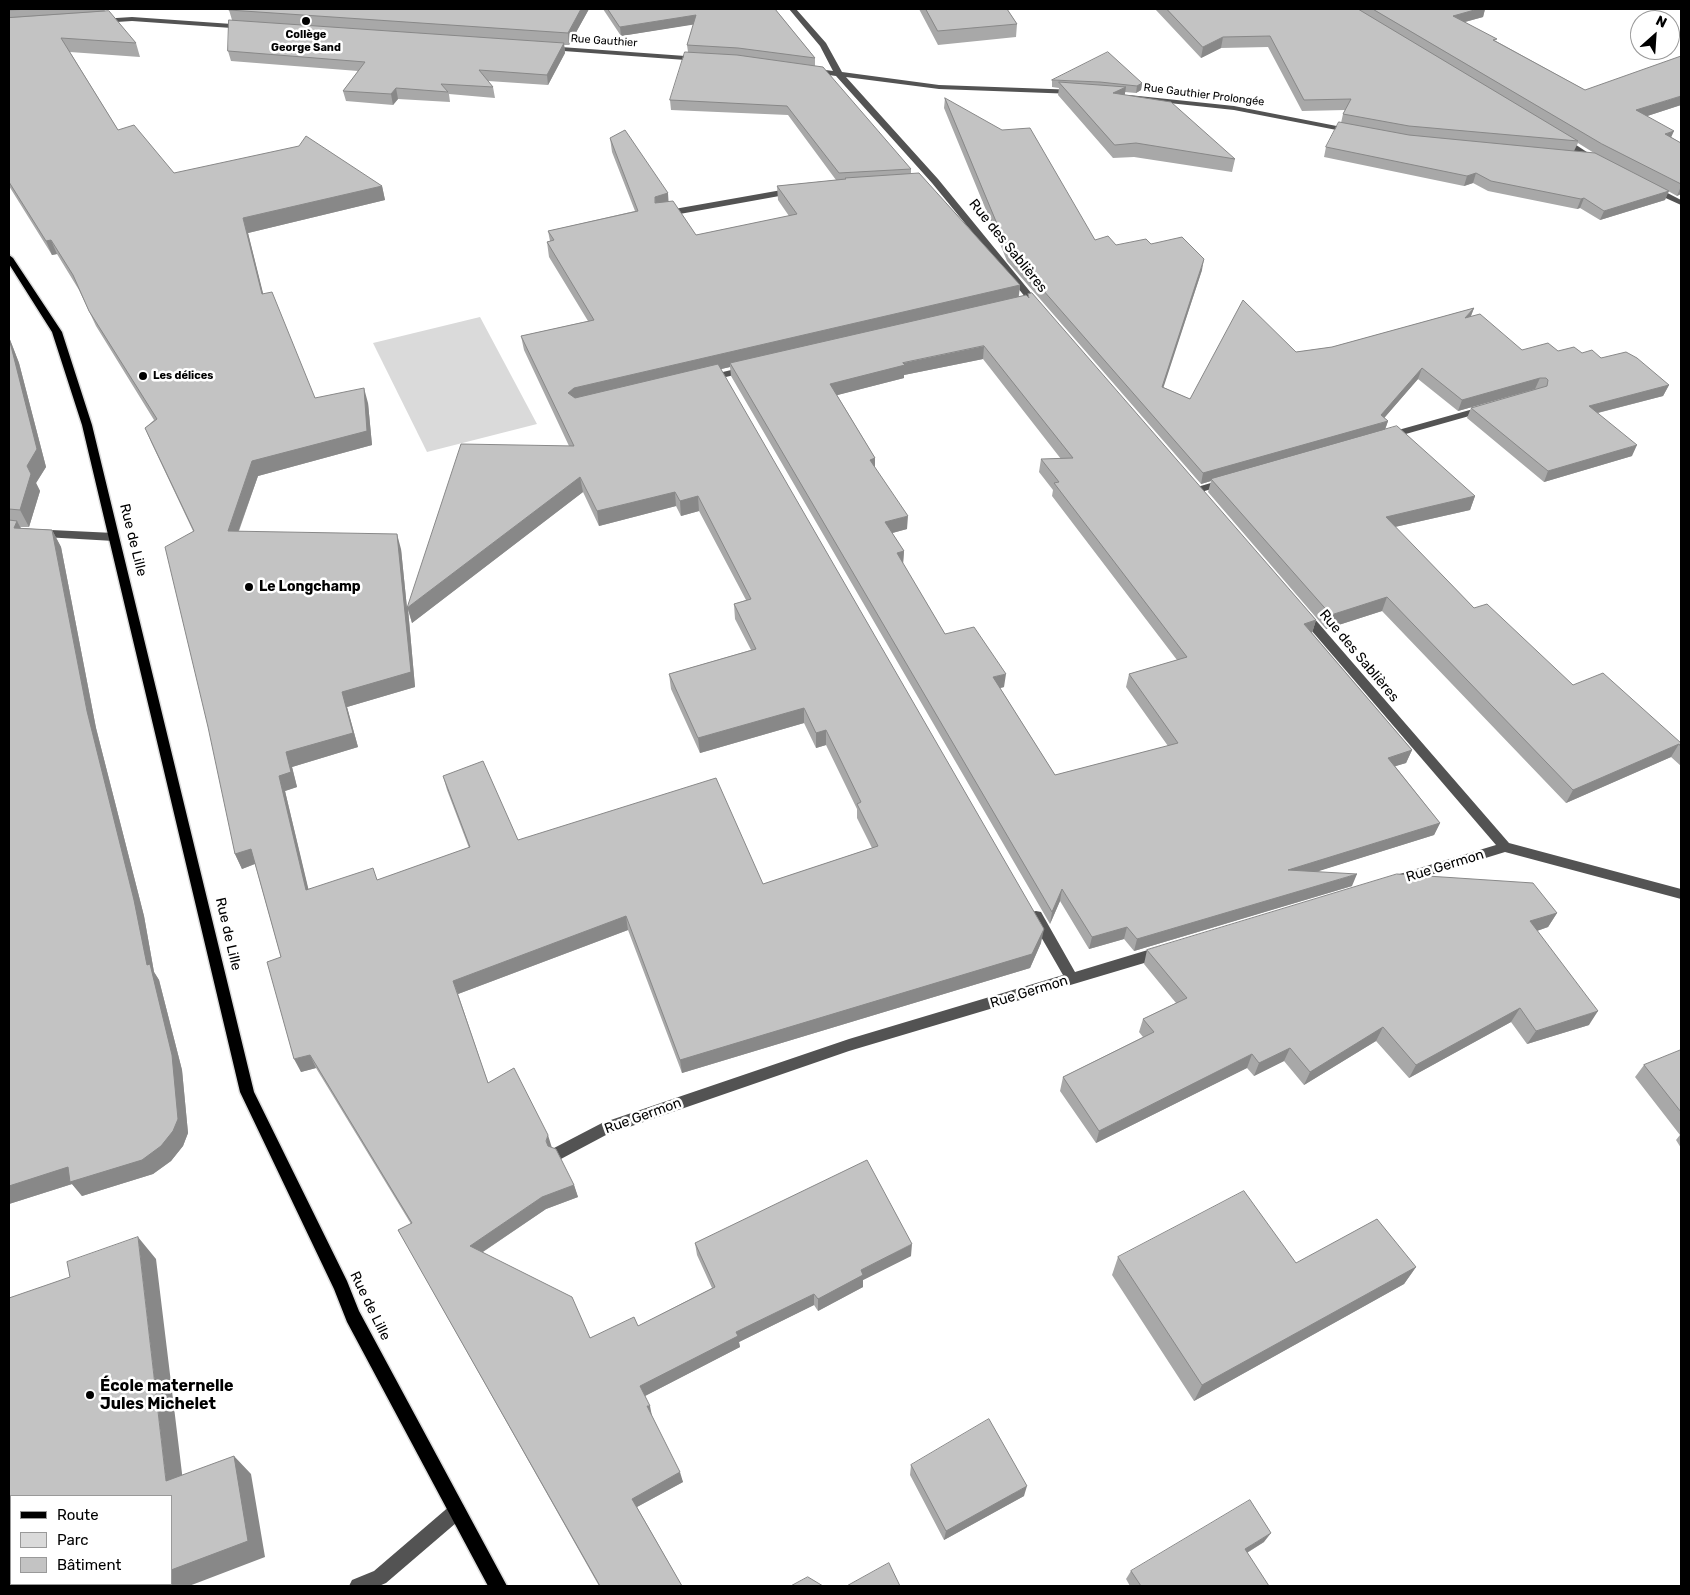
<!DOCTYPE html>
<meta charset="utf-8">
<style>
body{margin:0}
#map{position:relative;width:1690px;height:1595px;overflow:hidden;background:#fff;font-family:Rubik,sans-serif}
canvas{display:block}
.frame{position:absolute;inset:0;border:10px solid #000;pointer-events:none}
.legend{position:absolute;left:10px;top:1495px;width:162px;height:90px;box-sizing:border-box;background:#fff;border:1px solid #999;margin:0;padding:6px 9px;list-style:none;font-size:15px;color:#000}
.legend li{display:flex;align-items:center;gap:10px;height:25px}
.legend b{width:25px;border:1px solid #999}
.north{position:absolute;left:1630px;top:10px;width:50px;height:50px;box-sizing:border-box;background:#fff;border:1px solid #999;border-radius:50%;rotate:26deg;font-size:14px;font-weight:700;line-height:20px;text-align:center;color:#000}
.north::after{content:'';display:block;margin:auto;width:18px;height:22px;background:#000;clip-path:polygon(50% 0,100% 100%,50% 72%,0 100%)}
</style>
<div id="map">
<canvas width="1690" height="1595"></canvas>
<div class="frame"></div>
<ul class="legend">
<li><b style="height:6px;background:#000"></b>Route</li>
<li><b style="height:14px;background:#dadada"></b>Parc</li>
<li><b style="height:14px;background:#c3c3c3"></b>Bâtiment</li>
</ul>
<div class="north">N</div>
</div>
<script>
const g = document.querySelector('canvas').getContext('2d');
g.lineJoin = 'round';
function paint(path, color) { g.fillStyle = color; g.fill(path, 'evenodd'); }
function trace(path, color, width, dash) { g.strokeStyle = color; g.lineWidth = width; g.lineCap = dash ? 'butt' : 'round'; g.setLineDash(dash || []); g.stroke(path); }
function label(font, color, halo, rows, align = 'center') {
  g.font = font + ' Rubik,sans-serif'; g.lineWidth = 5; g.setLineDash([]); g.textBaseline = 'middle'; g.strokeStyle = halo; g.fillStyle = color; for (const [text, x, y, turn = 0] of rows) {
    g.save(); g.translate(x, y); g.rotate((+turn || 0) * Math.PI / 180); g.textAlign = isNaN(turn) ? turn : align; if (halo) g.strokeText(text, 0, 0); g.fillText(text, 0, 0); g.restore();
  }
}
paint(new Path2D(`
 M480 317 537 424 427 452 373 343Z`), '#dadada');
const major = new Path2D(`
 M9 255 13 258 62 332 92 425 254 1092 347 1281 359 1311 507 1586H488L347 1322 334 1289 240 1092 82 425 52 332 9 264Z`);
trace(major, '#dbdbdb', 3);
paint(new Path2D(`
 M789 9H796L826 43 842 72 939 85 1078 90V94H1075L939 89 846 77 938 179 1041 305V309H1035L932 183 836 76 808 72V68H811L833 71 820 46Z
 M132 17 246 25 250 27 246 29 132 21 101 23 97 21 101 19Z
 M547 46 699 57 703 59 699 61 550 50H547Z
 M1129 95 1234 106 1352 129 1356 131 1352 133 1234 110 1132 99H1129Z
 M1558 137H1564L1599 160 1592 162 1558 141Z
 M1648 186H1654L1681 200V205L1648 190Z
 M793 188 796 189V193L663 217 659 214 663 211Z
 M748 366 751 367V371L709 381 704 378 706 376Z
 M1484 406 1487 407V411L1388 439 1383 436 1384 434Z
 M1224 479 1228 480 1229 482 1228 484 1198 493 1193 490 1194 488Z
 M9 528 114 533 119 537 114 541 9 535Z
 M1303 609 1307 610 1509 843 1681 889V899L1505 852 1398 885 1393 884 1391 880 1393 876 1496 845 1299 616 1297 613 1299 610Z
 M1036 911 1041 912 1075 972 1161 946 1166 948 1168 952 1166 956 1161 958 849 1051 606 1135 559 1160 554 1158 552 1153 554 1148 602 1123 849 1039 1063 975 1029 916 1031 912Z
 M457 1502 463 1505 466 1511 463 1517 386 1583 379 1586H349L352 1580 374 1571 451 1505Z`), '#535353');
paint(major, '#000');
paint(new Path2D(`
 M9 9H104L105 11 136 43 140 57 70 52 118 130 174 173 382 186 385 200 248 233 263 294 315 398 368 403 372 445 258 476 239 531 401 549 407 608 569 446 524 350 521 336 588 321 549 257 547 242 550 241 548 231 635 211 612 152 610 138 668 193V201L696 235 789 216 778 200 777 186 836 180 788 115 671 110 670 100 688 52 687 45 694 24 621 36 603 9H775L815 58V66L911 169V173L1020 285 1019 296H1028V294L1316 620 1312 633 1412 750 1406 763 1395 766 1440 823 1434 835 1318 871 1352 886 1134 951 1124 939 1089 949 1060 901 1050 924 731 376 730 367 721 369 1041 943 1030 968 682 1073 628 930 458 994 488 1083 552 1148 574 1185 578 1197 546 1209 483 1252 590 1338 638 1326 712 1288 697 1255 695 1243 911 1256 863 1280V1287L818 1311 814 1305 739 1342 740 1347 645 1396 652 1416 683 1482 637 1507 682 1586H599L405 1242 398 1230 411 1224 316 1068 301 1072 281 957 255 864 242 869 235 854 193 531 151 442 145 428 154 420 96 326 79 290 57 254 52 255 9 186ZM983 359 1061 459H1041L1039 472 1053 490 1052 496 1177 660 1129 674 1126 687 1168 746 1055 775 1000 688 1004 687 945 634 903 564 904 551 892 533 907 529 875 468V458L837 395 904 378V375ZM583 492 599 526 676 506 681 516 699 511 746 600 734 604 735 619 751 650 669 674 671 689 700 753 804 723 816 748 826 745 857 809V818L872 848 763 884 518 840 443 776 447 790 469 848 378 880 308 889 285 791 297 787 292 767 358 747 347 707 415 687 408 609 412 623Z
 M589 9 569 45H564L565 53 548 85 488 81 493 87 495 98 449 94 450 102 398 99 393 105 346 101 343 91 358 71 231 61 228 51 232 20 229 10Z
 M919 9H1007L1017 24 1016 37 938 45Z
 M1155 9H1485L1483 17 1465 22 1496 41 1585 90 1681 105 1647 116 1671 137 1681 143V194L1677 196 1668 191 1665 200 1600 220 1580 208 1577 209 1488 191 1473 183 1464 186 1324 157 1326 147 1341 123 1343 114 1345 110 1302 111 1268 47 1221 48 1201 58ZM1578 143 1594 153 1574 151Z
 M1052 80 1142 83 1141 90 1136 93 1125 92 1124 95 1235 159 1232 172 1134 157 1113 158 1058 95 1059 88 1052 87Z
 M945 98 1095 240 1116 245 1151 244 1202 270 1163 387 1190 399 1296 352 1332 347 1474 308 1471 316 1522 350 1558 351 1582 353 1601 358 1669 385 1663 396 1598 413 1632 456 1544 482 1467 418 1471 408 1536 389 1458 411 1418 379 1384 418 1388 421 1385 430 1475 496 1470 510 1395 527 1474 608 1573 685 1681 743V766L1671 757 1566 803 1382 611 1326 629 1208 492 1211 481 1201 484 1007 261 944 108Z
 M9 337 19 363 46 467 36 483 40 491 29 527H20L21 528 52 530 61 547 96 728 144 916 154 972 159 980 182 1070 188 1133 183 1146 171 1161 153 1174 82 1196 72 1184 9 1204Z
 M1557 913 1548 927 1537 931 1589 1025 1527 1044 1511 1022 1409 1078 1376 1041 1304 1085 1284 1061 1254 1076 1247 1068 1096 1143 1060 1091 1063 1077 1143 1037 1139 1032 1143 1019 1176 1003 1144 964 1147 950Z
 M1681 1050V1148L1676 1140 1680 1135 1635 1077 1644 1065Z
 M1118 1257 1296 1263 1416 1267 1404 1284 1194 1401 1112 1275Z
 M911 1465 1024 1496 944 1540 910 1475Z
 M1264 1542 1247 1553 1269 1586H1130L1126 1579 1131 1571Z`), '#a8a8a8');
paint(new Path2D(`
 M581 9H589L569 45 568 33Z
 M1478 9H1485L1483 17 1450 26 1453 16Z
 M696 15 697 24 621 36 620 27Z
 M1223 37 1221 48 1201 58 1203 47Z
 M564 43 565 53 548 85 547 75Z
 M1142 83 1141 90 1136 93 1137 86Z
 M1126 87 1124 100 1113 93Z
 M396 88 398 99 393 105 391 94Z
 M1681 96V105L1632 121 1636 110Z
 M1674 131 1669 142 1665 134Z
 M1476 173 1473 183 1464 186 1467 176Z
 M382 186 385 200 248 233 267 309 262 294 243 218Z
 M1681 186V194L1677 196Z
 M1669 191 1665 200 1600 220 1604 211Z
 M668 193 669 208 657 217 655 197Z
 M1584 198 1580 208 1577 209 1581 199Z
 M51 240 57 254 52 255 46 241Z
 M1204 259 1202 270 1160 398 1162 387Z
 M1020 285 1018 300 730 363V367L577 403 568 393 574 388Z
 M1474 308 1470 318H1465Z
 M9 337 19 363 46 467 36 483 40 491 29 527 20 510 27 466Z
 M984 346 983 359 904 375V378L830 397V384L903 363Z
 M1422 368 1418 379 1379 424 1388 421 1384 432 1211 479V481L1201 484 1203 473 1381 415Z
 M1540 378 1535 389 1458 411 1462 400Z
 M1669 385 1663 396 1585 416 1589 406Z
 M364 388 368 403 372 445 258 476 233 546 228 531 252 461Z
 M1637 445 1632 456 1544 482 1548 471Z
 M875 458V471L870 460Z
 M580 477 583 492 412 623 408 609 415 687 347 707 358 747 292 767 297 787 285 791 312 904 306 890 279 776 286 752 342 692 397 534 401 549 407 608Z
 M675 492 676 506 599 526 597 511Z
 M698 496 699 511 681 516 680 501Z
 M1475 496 1470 510 1381 530 1386 517Z
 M908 516 907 529 885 535V522Z
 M17 521 26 538 14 528Z
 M52 530 61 547 96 728 144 916 154 972 159 980 182 1070 188 1133 183 1146 171 1161 153 1174 82 1196 72 1184 9 1204V1186L87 711Z
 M904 551 903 564 897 553Z
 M1387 597 1382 611 1326 629 1331 615Z
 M1316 620 1312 633 1304 624Z
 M1006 674 1004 687 992 690 993 677Z
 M804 708V723L700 753 698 738Z
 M826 730V745L816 748V733Z
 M1679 744 1671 757 1566 803 1573 790Z
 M1412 750 1406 763 1383 770 1388 758Z
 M1440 823 1434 835 1284 882 1288 870Z
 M251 849 257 863 242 869 235 854Z
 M1357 874 1352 886 1134 951 1137 939Z
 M1062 889 1060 901 1050 924 1052 912Z
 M1557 913 1548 927 1522 936 1530 921Z
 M626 916 628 930 458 994 453 981Z
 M1127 927 1124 939 1089 949 1092 937Z
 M1044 929 1041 943 1030 968 682 1073 680 1060Z
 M1520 1008 1511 1022 1409 1078 1416 1065Z
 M1598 1011 1589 1025 1527 1044 1536 1031Z
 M1383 1027 1376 1041 1304 1085 1310 1072Z
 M1290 1048 1284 1061 1254 1076 1259 1063Z
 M1252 1054 1247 1068 1096 1143 1099 1131Z
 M310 1055 316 1068 301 1072 294 1059Z
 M548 1135 552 1148 550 1154 546 1141Z
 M574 1185 578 1197 546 1209 475 1257 470 1246 542 1197Z
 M138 1237 156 1259 185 1498 166 1481Z
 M912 1244 911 1256 863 1280V1287L818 1311V1299L861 1270Z
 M1416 1267 1404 1284 1194 1401 1202 1385Z
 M814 1294V1305L739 1342 740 1347 643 1397 640 1386 736 1332Z
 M647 1406H650L652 1416 650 1417Z
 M234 1456 251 1474 265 1557 189 1586H129L136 1584H171V1570Z
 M680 1472 683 1482 635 1508 632 1499Z
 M1027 1486 1024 1496 944 1540 946 1531Z
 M1271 1533 1264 1542 1238 1558 1245 1549Z`), '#888');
const building = new Path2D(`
 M9 9H31L9 10Z
 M229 9H581L568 33 229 10Z
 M608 9H775L815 58 738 48 687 45 696 15 620 27Z
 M926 9H1007L1017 24 938 31Z
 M1167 9H1358L1578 141 1409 126 1343 114 1351 99 1304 100 1270 36 1223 37 1203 47Z
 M1373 9H1478L1453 16 1497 39 1493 40 1585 90 1681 56V96L1636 110 1674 131 1665 134 1681 143V184L1602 144Z
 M109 11 136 43 61 38 118 130 134 125 174 173 299 146 306 136 382 186 243 218 262 294 272 292 315 398 364 388 367 431 252 461 228 531 397 534 411 672 342 692 353 733 286 752 291 772 279 776 306 890 373 868 377 880 470 847 443 776 483 761 518 840 716 778 763 884 878 846 857 804 861 802 826 730 816 733 804 708 698 738 669 674 756 649 734 604 751 599 698 496 680 501 675 492 597 511 580 477 407 608 461 444 574 446 521 336 594 320 547 242 554 240 548 231 638 211 610 138 625 130 668 193 655 197V203L673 201 696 235 797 214 777 186 846 179 845 178 919 173 1020 285 574 388 568 393 575 398 718 364 1044 929 1032 954 680 1060 626 916 453 981 488 1083 514 1068 548 1135 546 1141 548 1146 556 1149 574 1185 542 1197 470 1246 572 1297 590 1338 634 1317 638 1326 715 1287 695 1243 867 1160 912 1244 861 1270 863 1275 818 1299 814 1294 736 1332 738 1336 640 1386 650 1406H647L680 1472 632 1499 682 1586H600L398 1230 412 1223 310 1055 294 1059 267 962 281 957 251 849 235 854 208 727 165 547 194 531 145 428 157 419 89 311 73 275 51 240 46 241 9 182V18Z
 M229 20 564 43 547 75 479 70 493 87 441 84 448 92 396 88 391 94 343 91 365 62 228 51Z
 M685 52 737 55 823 67 911 169 839 173 787 106 670 100Z
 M1108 52 1142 83 1137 86 1100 82 1052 80Z
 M1059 82 1126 87 1113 93 1171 102 1235 159 1136 143 1115 145Z
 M945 98 1002 130 1030 128 1095 240 1108 236 1116 245 1146 239 1151 244 1182 237 1204 259 1162 387 1190 399 1243 300 1296 352 1332 347 1474 308 1465 318 1480 314 1522 350 1548 343 1558 351 1574 347 1582 353 1592 350 1601 358 1626 352 1637 358 1669 385 1589 406 1637 445 1548 471 1471 408 1547 386 1548 380 1546 378H1540L1462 400 1422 368 1381 415 1388 421 1203 473 1008 250Z
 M1339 122 1409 135 1595 153 1669 191 1604 211 1584 198 1581 199 1491 181 1476 173 1467 176 1326 147Z
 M1032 293 1316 620 1304 624 1412 750 1388 758 1440 823 1288 870 1357 874 1137 939 1127 927 1092 937 1062 889 1052 912 730 363 1026 295 1029 298 1028 294ZM984 346 1073 458 1041 459 1059 482 1054 483 1187 657 1129 674 1178 743 1055 775 993 677 1006 674 974 627 945 634 897 553 904 551 885 522 908 516 870 460 875 458 830 384 905 365 903 363Z
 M9 340 11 346 37 449 27 466 31 474 20 510 9 509Z
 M1397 426 1475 496 1386 517 1474 608 1487 604 1573 685 1603 673 1681 743V747L1679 744 1573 790 1387 597 1331 615 1211 479Z
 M9 520 17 521 14 528 52 530 87 711 134 900 147 965 150 964 172 1055 178 1119 173 1131 161 1146 142 1160 70 1182 68 1167 9 1186Z
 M1397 874 1533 883 1557 913 1530 921 1598 1011 1536 1031 1520 1008 1416 1065 1383 1027 1310 1072 1290 1048 1259 1063 1252 1054 1099 1131 1063 1077 1154 1032 1143 1019 1187 998 1147 950Z
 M1681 1050V1112L1644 1065Z
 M1244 1191 1296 1263 1377 1219 1416 1267 1202 1385 1118 1257Z
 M138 1237 166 1481 234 1456 248 1541 171 1570V1496H11V1584H136L129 1586H9V1298L70 1277 67 1262Z
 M989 1419 1027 1486 946 1531 911 1465Z
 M1250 1500 1271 1533 1245 1549 1269 1586H1141L1131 1571Z
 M889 1563 900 1586H847Z
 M808 1577 823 1586H791Z`);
paint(building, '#c3c3c3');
trace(building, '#888', 1);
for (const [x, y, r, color] of [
 [306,21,5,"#000"],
 [143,376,5,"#000"],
 [249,587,5,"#000"],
 [90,1395,5,"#000"]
]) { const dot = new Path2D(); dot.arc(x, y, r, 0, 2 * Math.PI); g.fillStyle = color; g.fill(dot); trace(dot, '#fff', 2); }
label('bold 11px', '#000', '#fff', [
 ["Collège",306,35],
 ["George Sand",306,48],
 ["Les délices",153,376,"left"]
]);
label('11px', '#000', '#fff', [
 ["Rue Gauthier",604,41,4],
 ["Rue Gauthier Prolongée",1204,95,7]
]);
label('14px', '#000', '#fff', [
 ["Rue des Sablières",1008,246,51],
 ["Rue de Lille",133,540,76],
 ["Rue des Sablières",1359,656,50],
 ["Rue Germon",1445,866,-17],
 ["Rue de Lille",228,934,77],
 ["Rue Germon",1029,992,-17],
 ["Rue Germon",643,1116,-20],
 ["Rue de Lille",370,1306,64]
]);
label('bold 14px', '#000', '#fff', [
 ["Le Longchamp",259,587]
], 'left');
label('bold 16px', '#000', '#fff', [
 ["École maternelle",100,1386],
 ["Jules Michelet",100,1404]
], 'left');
</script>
